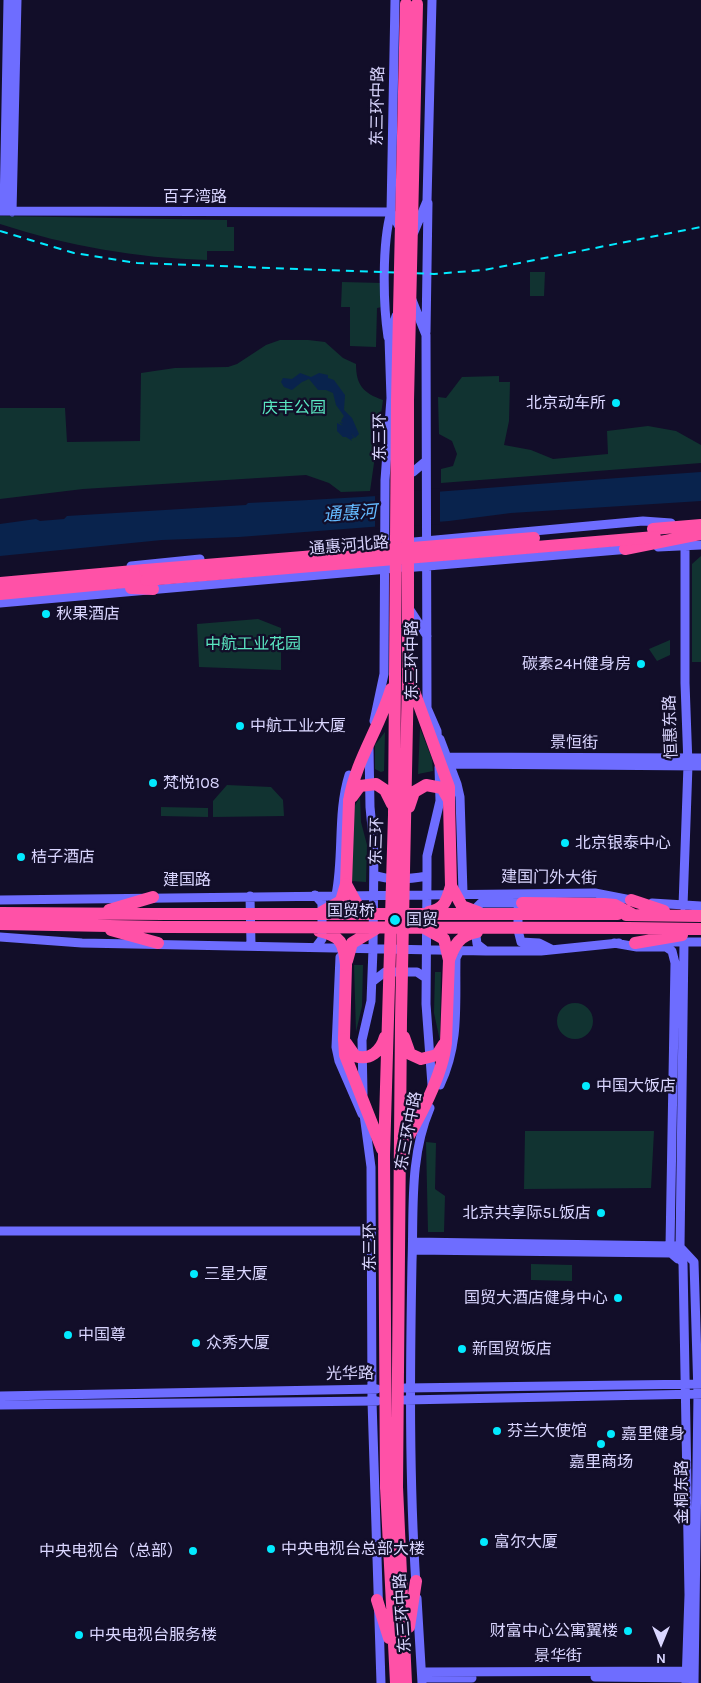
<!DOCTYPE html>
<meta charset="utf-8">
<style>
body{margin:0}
#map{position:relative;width:701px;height:1683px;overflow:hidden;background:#120e29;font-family:Karla,sans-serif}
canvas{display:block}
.north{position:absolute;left:636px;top:1618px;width:50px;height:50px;-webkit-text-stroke:4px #120e29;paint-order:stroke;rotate:180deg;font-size:14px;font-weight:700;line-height:20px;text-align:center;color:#dad6ff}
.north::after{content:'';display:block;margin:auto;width:18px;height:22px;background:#dad6ff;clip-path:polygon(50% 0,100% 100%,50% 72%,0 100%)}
</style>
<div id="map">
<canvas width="701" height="1683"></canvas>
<div class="north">N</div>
</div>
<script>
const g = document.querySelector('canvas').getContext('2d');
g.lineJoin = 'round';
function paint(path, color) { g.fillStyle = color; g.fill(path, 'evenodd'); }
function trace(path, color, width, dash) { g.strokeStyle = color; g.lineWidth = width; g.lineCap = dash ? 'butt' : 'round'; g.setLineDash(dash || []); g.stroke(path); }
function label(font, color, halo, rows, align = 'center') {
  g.font = font + ' Karla,"Noto Sans SC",sans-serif'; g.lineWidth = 4.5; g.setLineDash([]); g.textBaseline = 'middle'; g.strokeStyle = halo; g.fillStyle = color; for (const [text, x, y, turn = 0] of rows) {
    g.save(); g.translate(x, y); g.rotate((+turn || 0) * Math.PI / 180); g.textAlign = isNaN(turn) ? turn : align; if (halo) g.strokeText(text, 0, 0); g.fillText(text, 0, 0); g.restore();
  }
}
paint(new Path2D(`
 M0 216 227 220V227H234V251H207V260C137 258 67 246 0 224Z
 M530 272H545L544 296H530Z
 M342 282 382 283V307L377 308 376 347 350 346V307H341Z
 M280 340H308L325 342 343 358 356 364C356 385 363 393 383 400L370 491 341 492 329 483 306 475 83 489 0 499V408H65L67 442 140 441 141 373 175 368 228 367 237 364 266 345Z
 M499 376V382H510L509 421 504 445 531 450 553 459 608 454 607 431 648 426 676 431 701 445V463L441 483V469L453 466 457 454 452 441 439 434 438 397 446 398 462 377Z
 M701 556V662H692V564Z
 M258 619 281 628V670L199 667 197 624Z
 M670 640V655L657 661 649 649Z
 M420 728 432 759 433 771 418 774Z
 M385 732 384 771 381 772 375 769V745Z
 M227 785 271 787 283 800 284 816 213 817V801Z
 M360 797 361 822 367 845 366 882 351 881 353 809Z
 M161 807 208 808V817L161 816Z
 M354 965H363L362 1006 356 1032Z
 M435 972H441L440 1041 434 1013Z
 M557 1021a18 18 0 1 1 36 0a18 18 0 1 1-36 0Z
 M525 1131H654L651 1188 524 1189Z
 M426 1142 436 1143 435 1189 445 1196 444 1232H428Z
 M531 1264 572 1265V1281L531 1280Z`), '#113331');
paint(new Path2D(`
 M300 373 311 377 319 373 328 375V378L334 380 345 395 344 410 352 418 359 434 355 438 351 433 354 438 351 439 352 441 346 437H343L337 431V423L343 426 339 422 343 423 341 421 344 416 336 405 333 393 326 390H318L309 379 302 382 292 390 284 387 281 382 283 378 292 379Z
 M701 472V501L511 513 449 521 239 537 162 540 0 556V524L36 519 40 521 64 519 67 516 246 505 248 503C399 497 550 482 701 472Z`), '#09234d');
paint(new Path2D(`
 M440 488V524L375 529V495Z`), '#120e29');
trace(new Path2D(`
 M395 0 391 212 400 228
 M0 211 391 212C382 243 383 304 388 337
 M4 211 8 0
 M12 212 17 0
 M414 232 427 201 432 0
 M412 300 426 335 427 708 437 731 438 749
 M426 332 428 203
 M404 474 413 472 426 461
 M403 543 643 521 671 523
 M658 547 701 545
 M131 566 200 559
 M404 568 630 549
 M0 603 388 569
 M410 610 427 636
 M374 721 384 674 385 480 391 398 389 338 396 316
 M440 739 457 784 460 797 463 893
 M447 757 701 758
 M451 767 455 764 701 766
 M374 875C390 881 410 879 427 876
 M315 895 322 903V939L316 947
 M336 895C344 855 337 813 349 775
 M250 896 251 945
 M0 900 595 893 636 901
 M652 903 701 906
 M683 906 688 765 685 683V546
 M518 909V930L521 942 539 943 551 949
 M475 915V909L481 903H522
 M475 928 477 944 486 951
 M0 937 82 943 486 951H541L619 943
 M667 942H701
 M614 943 637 947H666L672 951 675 963 670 1246 683 1263 689 1595 686 1683
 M340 957 336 1047 339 1061 362 1114
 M372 982 385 972H417L426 978
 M432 1085 426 1004 427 876V856L440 801 439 767
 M440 1085C460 1043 455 1004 456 958L460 950
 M363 1094 362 1040 371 1001 373 949 374 848 370 807 369 748
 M363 1107 371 1167 372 1401 381 1683
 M0 1231H371
 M413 1242 675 1246
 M680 1247 694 1262 698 1394 694 1683
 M680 1247 684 942
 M413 1250 671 1253 678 1259
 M405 1388 701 1384
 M0 1396 377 1389
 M405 1400 701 1394
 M0 1405 377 1401
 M416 1585C409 1478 410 1370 412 1262 414 1211 409 1157 430 1108
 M417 1598 422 1683
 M422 1672 692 1671
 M595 1677 692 1678
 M422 1678H472`), '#6e6dff', 9);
trace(new Path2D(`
 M653 529 701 525
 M625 549 701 534
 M0 583 145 570
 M131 588 153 589
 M0 594 146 580
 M449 801 451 886
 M346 884 349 801
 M631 900 664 911
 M522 903 604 904 615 905 634 915
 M109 910 153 897
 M0 913 164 914
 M626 915 701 916
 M0 924 164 927
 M628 928 701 929
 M111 930 158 943
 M635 943 682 935
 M344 1039 346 965
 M446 1042 449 960
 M386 1487 396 1683
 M397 1487 406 1683
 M377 1600 389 1638
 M409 1627 416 1581`), '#ff51a7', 12);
trace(new Path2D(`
 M0 231 74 253 137 263 434 274 484 270 701 227`), '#02eaff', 2, [8, 6]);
trace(new Path2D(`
 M145 570 534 538
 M146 580 655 537
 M411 683 449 787V801
 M352 797 360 786 376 784 385 790 392 804
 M349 801C355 762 380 727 391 689
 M409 807 414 792 426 785 442 788 449 800
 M346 884 358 906 370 911
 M451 886 462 906 478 912
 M322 912 341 901 346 884
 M429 912C445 909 447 900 451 886
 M164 914H618
 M164 927 628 928
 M426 929 444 939 449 960
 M319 931C341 936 344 943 346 965
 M449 960C455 944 459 936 477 932
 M347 961 352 943 377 928
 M404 1037 410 1054 421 1059 437 1055 444 1044
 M344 1039 345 1055 382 1149
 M346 1043 355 1056C370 1061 381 1051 385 1037
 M401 1150C418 1120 443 1076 446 1042
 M386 1487 384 1155 394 815 397 400 406 4
 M397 1487 401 1020 408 674V400L417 4`), '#ff51a7', 12);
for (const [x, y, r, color] of [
 [616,403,5,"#02eaff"],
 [46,614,5,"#02eaff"],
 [641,664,5,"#02eaff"],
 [240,726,5,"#02eaff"],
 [153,783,5,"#02eaff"],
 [565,843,5,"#02eaff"],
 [21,857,5,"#02eaff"],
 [395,920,6,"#02eaff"],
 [586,1086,5,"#02eaff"],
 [601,1213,5,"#02eaff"],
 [194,1274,5,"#02eaff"],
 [618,1298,5,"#02eaff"],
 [68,1335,5,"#02eaff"],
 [196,1343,5,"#02eaff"],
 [462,1349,5,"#02eaff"],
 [497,1431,5,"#02eaff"],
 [611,1434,5,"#02eaff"],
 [601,1444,5,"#02eaff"],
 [484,1542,5,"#02eaff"],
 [271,1549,5,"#02eaff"],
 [193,1551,5,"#02eaff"],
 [628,1631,5,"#02eaff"],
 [79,1635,5,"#02eaff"]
]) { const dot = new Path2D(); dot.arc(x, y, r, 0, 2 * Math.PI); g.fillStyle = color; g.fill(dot); trace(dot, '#120e29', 2); }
label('16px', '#dad6ff', '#120e29', [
 ["东三环中路",378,106,-89],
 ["百子湾路",195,197],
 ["东三环",380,437,-90],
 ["通惠河北路",349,546,-5],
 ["东三环中路",412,660,-90],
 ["恒惠东路",671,727,-92],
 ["景恒街",574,743,1],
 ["东三环",377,841,-88],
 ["建国门外大街",549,878,1],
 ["建国路",187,880],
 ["国贸桥",351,911],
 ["东三环中路",409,1131,-79],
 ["东三环",370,1247,-90],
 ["光华路",350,1374,-1],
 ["金桐东路",682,1492,-90],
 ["东三环中路",403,1613,-94],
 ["景华街",558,1656]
]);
label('16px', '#dad6ff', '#120e29', [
 ["北京动车所",606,403,"right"],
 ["秋果酒店",56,614],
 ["碳素24H健身房",631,664,"right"],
 ["中航工业大厦",250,726],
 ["梵悦108",163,783],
 ["北京银泰中心",575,843],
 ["桔子酒店",31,857],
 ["国贸",406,920],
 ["中国大饭店",596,1086],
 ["北京共享际5L饭店",591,1213,"right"],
 ["三星大厦",204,1274],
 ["国贸大酒店健身中心",608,1298,"right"],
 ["中国尊",78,1335],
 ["众秀大厦",206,1343],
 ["新国贸饭店",472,1349],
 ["芬兰大使馆",507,1431],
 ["嘉里健身",621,1434],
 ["嘉里商场",601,1462,"center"],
 ["富尔大厦",494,1542],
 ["中央电视台总部大楼",281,1549],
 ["中央电视台（总部）",183,1551,"right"],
 ["财富中心公寓翼楼",618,1631,"right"],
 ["中央电视台服务楼",89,1635]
], 'left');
label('16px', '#5ae7c1', '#120e29', [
 ["庆丰公园",294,408],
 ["中航工业花园",253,644]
]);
label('italic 18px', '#64baff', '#120e29', [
 ["通惠河",350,514,-4]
]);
</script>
